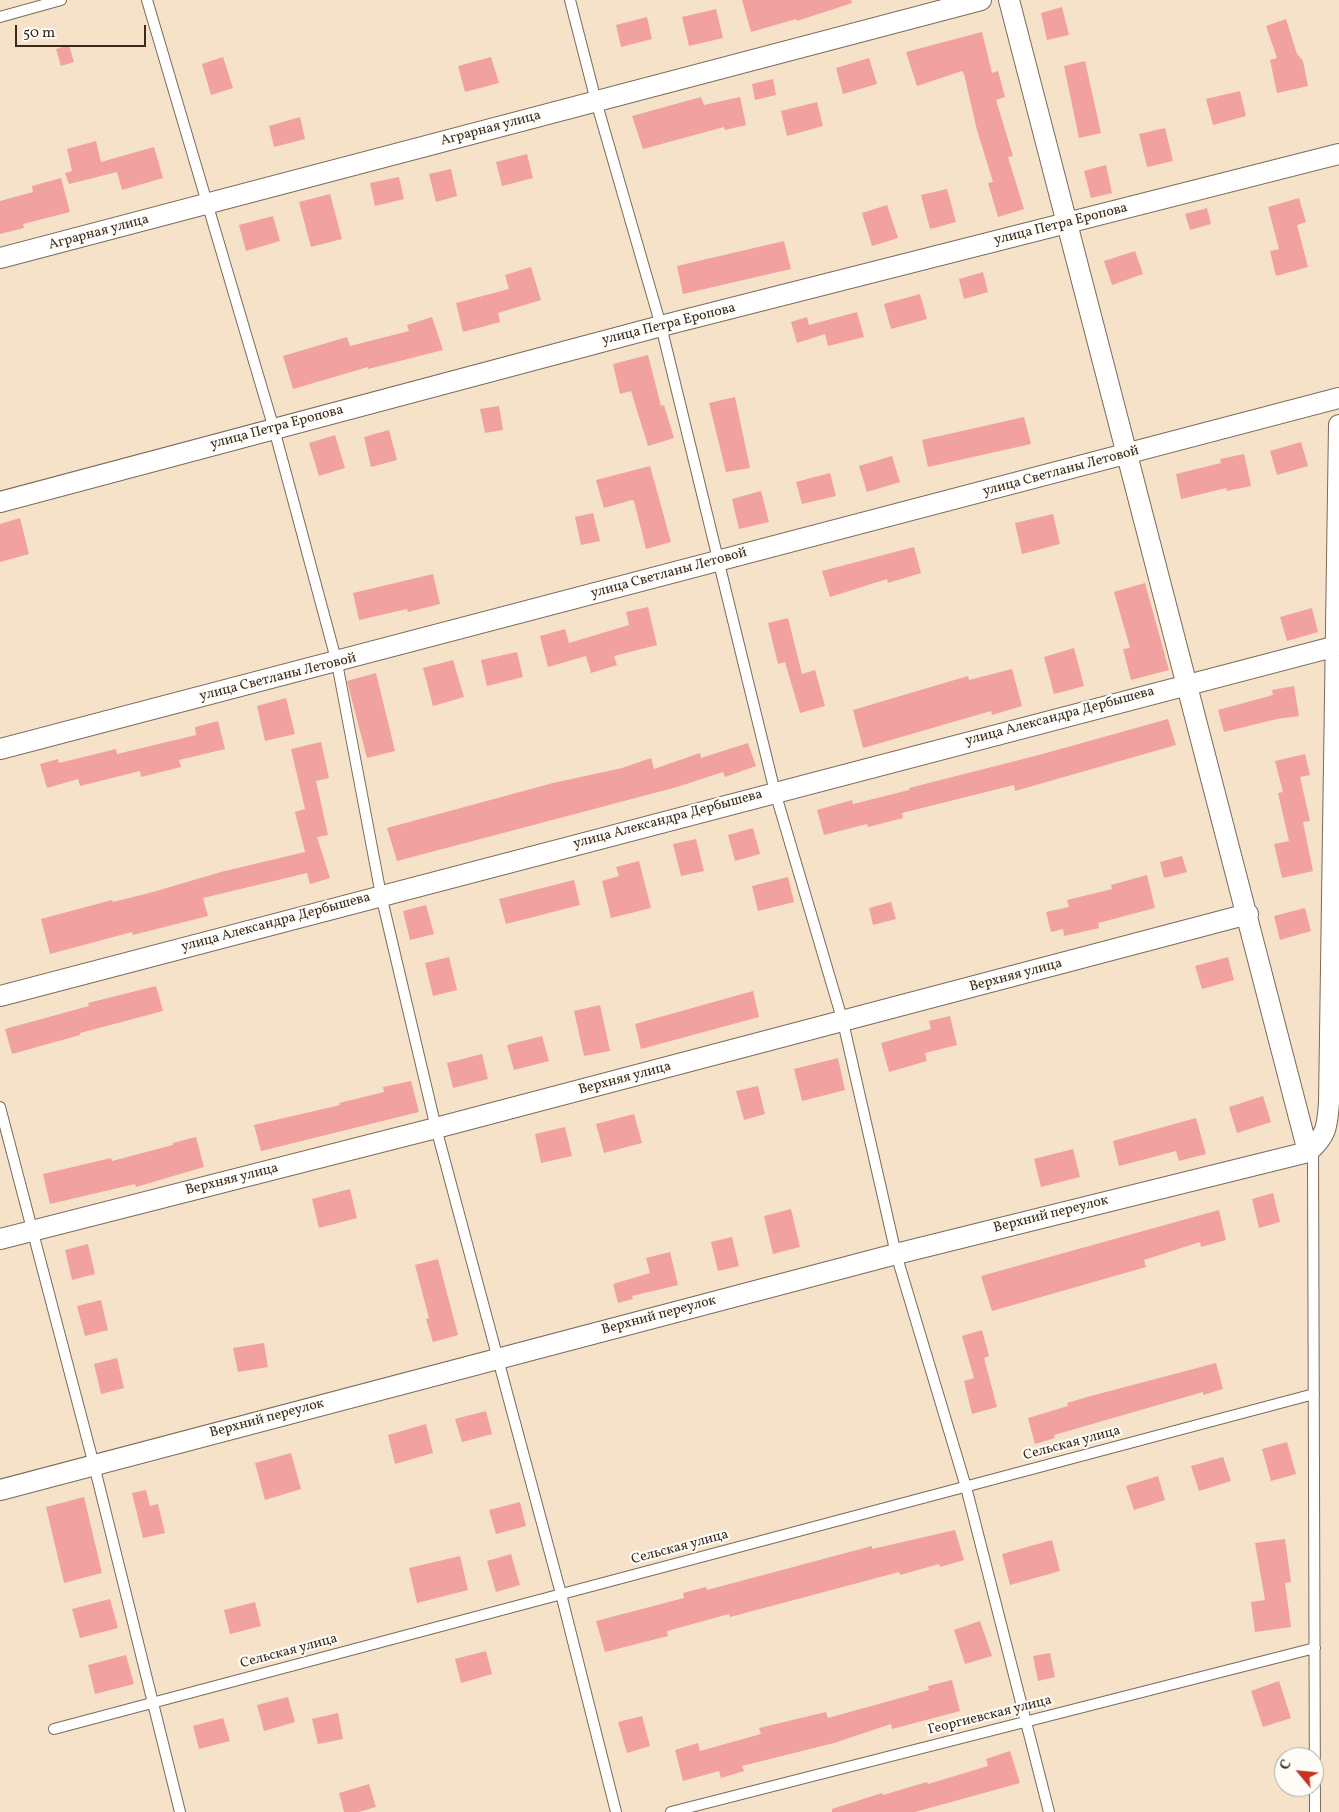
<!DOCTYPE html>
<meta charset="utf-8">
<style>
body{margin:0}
#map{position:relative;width:1339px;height:1812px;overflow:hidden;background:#f5e2c9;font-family:Vollkorn,serif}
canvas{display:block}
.north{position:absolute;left:1274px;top:1747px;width:50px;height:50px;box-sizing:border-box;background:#fdfcf7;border:1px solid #afa8a0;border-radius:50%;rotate:298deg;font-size:14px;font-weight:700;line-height:20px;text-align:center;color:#3b2a1e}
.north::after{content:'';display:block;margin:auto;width:18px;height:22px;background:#c8321e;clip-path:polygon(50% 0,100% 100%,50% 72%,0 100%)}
.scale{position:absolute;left:15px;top:25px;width:131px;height:22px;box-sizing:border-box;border:2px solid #3b2a1e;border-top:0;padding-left:6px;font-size:15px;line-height:18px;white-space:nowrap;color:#3b2a1e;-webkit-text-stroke:4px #fdfcf7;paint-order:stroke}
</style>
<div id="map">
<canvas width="1339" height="1812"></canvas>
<div class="north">С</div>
<div class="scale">50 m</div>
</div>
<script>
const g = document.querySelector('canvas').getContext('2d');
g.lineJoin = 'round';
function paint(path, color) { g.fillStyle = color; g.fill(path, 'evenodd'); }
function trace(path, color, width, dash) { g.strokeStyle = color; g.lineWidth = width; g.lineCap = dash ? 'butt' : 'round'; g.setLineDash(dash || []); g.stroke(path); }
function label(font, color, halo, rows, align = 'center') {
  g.font = font + ' Vollkorn,serif'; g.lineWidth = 4.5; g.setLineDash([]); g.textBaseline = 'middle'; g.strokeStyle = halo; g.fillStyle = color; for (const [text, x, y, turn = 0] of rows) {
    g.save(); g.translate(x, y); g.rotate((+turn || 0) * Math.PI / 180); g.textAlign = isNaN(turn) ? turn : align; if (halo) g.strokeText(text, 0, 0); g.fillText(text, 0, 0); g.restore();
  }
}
paint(new Path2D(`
 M742 0H851L852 3 797 21 796 19 751 32Z
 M1062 7 1069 35 1047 40 1041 13Z
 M716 9 723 38 689 46 682 17Z
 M647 17 652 39 621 47 616 25Z
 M1286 19 1297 54 1303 61 1308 86 1277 93 1270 60 1277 58 1266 26Z
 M982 32 992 73 998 71 1005 97 996 100 1013 156 1008 157 1024 209 998 217 988 183 993 182 977 130 964 74 962 71 917 86 906 52Z
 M69 45 74 62 61 66 56 49Z
 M223 57 233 88 211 95 202 64Z
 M491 57 499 83 465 92 458 66Z
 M869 58 877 84 843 94 836 68Z
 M1085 61 1101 133 1079 138 1064 66Z
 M773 79 776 95 755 100 752 84Z
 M1240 91 1246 116 1213 125 1206 99Z
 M701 97 704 105 740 97 746 125 725 130 724 127 643 149 632 116Z
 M817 102 823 126 787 136 781 111Z
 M300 117 305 139 274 147 269 126Z
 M1165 128 1173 161 1147 167 1139 134Z
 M96 141 101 162 154 147 163 178 122 190 117 172 69 184 65 173 72 171 67 149Z
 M527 154 533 178 502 186 496 162Z
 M1106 165 1112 193 1091 198 1084 171Z
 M451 169 457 196 436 202 429 174Z
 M399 177 404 199 375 206 370 183Z
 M61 178 70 212 23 224 24 228 0 234V201L33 192 32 186Z
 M947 189 956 222 930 229 921 195Z
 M330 194 342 239 311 247 299 202Z
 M1299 198 1306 222 1297 225 1308 267 1276 276 1270 251 1279 249 1268 207Z
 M887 205 898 238 872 246 862 213Z
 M1207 208 1211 224 1190 230 1185 214Z
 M273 216 280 241 246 251 239 225Z
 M784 241 791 269 683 294 677 266Z
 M1135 251 1143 274 1112 285 1104 261Z
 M531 267 541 300 498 313 500 322 463 332 456 303 509 289 505 275Z
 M983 272 988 292 964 299 959 279Z
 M920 294 927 319 891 329 884 304Z
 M857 312 864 337 828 346 825 334 797 343 791 322 807 317 809 325Z
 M432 317 443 350 368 369V367L293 389 283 356 347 337 350 346 409 331 407 325Z
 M648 355 661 406 664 405 674 438 648 446 631 391 620 394 613 364Z
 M735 397 750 468 726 472 709 403Z
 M499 406 503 430 485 433 480 409Z
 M1024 417 1031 444 928 467 922 440Z
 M389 430 397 460 371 467 364 437Z
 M335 435 345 468 319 476 309 443Z
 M1301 442 1308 466 1277 475 1270 451Z
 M1244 454 1251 486 1227 491 1226 488 1181 499 1176 474 1221 463 1220 459Z
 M892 456 900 482 867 492 859 466Z
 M650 466 671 542 646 549 634 501 632 500 604 508 596 480Z
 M830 473 836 496 802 504 796 482Z
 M761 491 769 522 739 529 732 499Z
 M593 513 600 541 581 545 575 517Z
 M1053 514 1060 544 1022 554 1015 523Z
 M20 518 29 554 0 562V524Z
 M914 547 921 573 888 583 887 579 830 597 822 571Z
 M433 574 440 604 408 612 407 609 359 620 353 593Z
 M1145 583 1169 670 1131 680 1123 649 1130 648 1114 592Z
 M648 607 657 645 614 656 617 665 591 673 586 656 548 667 540 636 565 629 569 643 629 625 626 612Z
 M1312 608 1318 632 1287 641 1280 617Z
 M788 618 802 674 815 670 825 706 800 713 785 662 778 664 768 623Z
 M1074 648 1084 686 1054 694 1044 657Z
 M517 652 523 677 487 686 481 660Z
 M453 660 464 697 433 706 423 668Z
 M1012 669 1022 706 992 715 991 711 863 748 853 710 968 676 969 680Z
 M376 673 395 751 367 758 347 681Z
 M1294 686 1299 716 1277 719 1224 732 1218 710 1273 695 1272 690Z
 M286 698 295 734 265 741 257 706Z
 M1168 719 1176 745 1015 791 1014 785 902 813 903 818 868 827 867 824 824 835 817 810 852 800 853 804 909 790V788L1039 755Z
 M218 721 225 749 179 760 181 767 141 777 140 771 80 786 78 779 47 788 40 764 58 759 59 763 116 749 117 754 196 735 195 727Z
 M321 742 329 778 316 781 328 835 317 837 330 878 310 884 307 873 203 898 208 916 133 935 132 932 50 954 41 919 112 900 113 902 153 892 221 872 305 852 295 812 305 809 291 749Z
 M748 743 756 766 725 777 723 772 677 787 397 861 387 828 553 783 622 768 651 758 654 769 700 753 701 758Z
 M1305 754 1310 775 1300 777 1310 821 1303 822 1313 871 1282 878 1274 844 1289 841 1278 793 1283 792 1275 761Z
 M753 828 760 854 735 861 728 835Z
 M696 839 704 871 681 876 673 844Z
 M1182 856 1187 872 1164 878 1160 862Z
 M639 861 651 908 611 918 602 881 619 876 616 867Z
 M1147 875 1155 908 1098 923 1099 928 1064 936 1063 929 1051 932 1046 912 1069 907 1067 900 1112 889 1111 885Z
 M788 877 794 902 758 911 752 886Z
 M574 880 580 905 506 924 499 899Z
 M891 902 896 919 873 925 869 908Z
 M426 905 434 934 410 940 403 911Z
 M1305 908 1311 931 1280 940 1274 916Z
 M449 957 457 990 433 996 425 963Z
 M1228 957 1234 980 1202 989 1195 966Z
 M156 986 163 1011 80 1033V1035L12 1054 5 1029 89 1006 88 1003Z
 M753 991 759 1017 641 1049 635 1024Z
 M600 1005 610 1051 584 1056 574 1011Z
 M950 1016 957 1045 925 1053 927 1061 889 1072 881 1043 931 1029 929 1021Z
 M542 1036 549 1061 514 1070 507 1045Z
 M482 1054 488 1079 453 1088 447 1063Z
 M838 1058 845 1090 802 1101 794 1069Z
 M411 1081 419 1112 261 1151 254 1125 340 1105 339 1103 384 1092 383 1087Z
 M758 1086 765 1114 744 1120 736 1091Z
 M1263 1096 1271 1122 1237 1133 1229 1107Z
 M634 1114 642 1143 604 1153 596 1124Z
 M1196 1118 1206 1154 1179 1161 1176 1151 1119 1166 1113 1141Z
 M565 1127 572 1156 541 1163 535 1134Z
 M196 1137 204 1167 136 1187 135 1184 50 1204 43 1174 111 1158 112 1161 173 1145V1143Z
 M1073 1149 1080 1177 1041 1187 1034 1159Z
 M350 1189 357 1218 319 1228 312 1199Z
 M1273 1193 1280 1222 1259 1228 1252 1199Z
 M791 1209 800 1247 773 1254 764 1216Z
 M1219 1210 1226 1240 1201 1247 1200 1242 1144 1260 1146 1267 992 1311 981 1276Z
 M732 1237 739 1266 718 1271 711 1242Z
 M88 1244 95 1274 72 1280 65 1250Z
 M670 1252 678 1285 632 1296 633 1299 618 1303 613 1284 650 1273 646 1258Z
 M438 1259 458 1335 433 1342 426 1319 429 1318 415 1265Z
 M101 1300 108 1330 85 1336 77 1306Z
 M982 1330 989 1356 984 1358 997 1407 972 1414 964 1381 974 1378 962 1336Z
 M264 1343 268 1367 238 1372 233 1348Z
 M117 1358 124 1388 101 1394 94 1364Z
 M1216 1363 1223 1389 1203 1395V1392L1054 1435 1055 1438 1035 1444 1028 1418 1068 1406 1067 1403 1087 1397Z
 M486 1411 492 1434 462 1442 455 1419Z
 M426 1424 433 1453 395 1464 388 1435Z
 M1287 1442 1296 1474 1271 1481 1262 1449Z
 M291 1453 301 1489 265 1500 255 1463Z
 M1223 1457 1231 1481 1199 1491 1191 1466Z
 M1158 1476 1165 1500 1134 1510 1126 1486Z
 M146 1490 150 1506 158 1504 165 1533 143 1538 132 1493Z
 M84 1497 102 1573 64 1583 46 1507Z
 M520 1502 526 1526 496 1534 489 1510Z
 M955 1530 964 1560 940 1567 939 1564 900 1575 899 1572 730 1617 729 1614 667 1631 668 1636 605 1652 596 1621 684 1598 683 1593 706 1587 707 1590 872 1546V1549Z
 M1285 1539 1291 1582 1285 1583 1291 1627 1255 1632 1251 1602 1265 1600 1255 1543Z
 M1052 1540 1060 1571 1010 1585 1002 1554Z
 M511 1554 520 1585 496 1592 487 1561Z
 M460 1556 468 1590 417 1603 409 1568Z
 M110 1599 118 1628 80 1638 72 1609Z
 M255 1602 261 1626 230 1634 224 1610Z
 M980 1621 992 1656 965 1664 954 1630Z
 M486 1651 492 1674 461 1683 455 1659Z
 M1050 1653 1055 1677 1038 1681 1033 1656Z
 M126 1655 134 1684 95 1694 88 1665Z
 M952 1680 960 1711 892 1729 891 1724 834 1743 742 1766 744 1771 721 1778 719 1771 683 1781 675 1750 698 1743 700 1751 761 1734 759 1728 826 1712 828 1718 929 1690 928 1686Z
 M1279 1681 1291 1718 1263 1727 1251 1691Z
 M288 1697 295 1722 264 1731 257 1705Z
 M338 1713 343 1739 318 1744 312 1719Z
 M642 1716 650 1746 627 1753 618 1722Z
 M223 1718 230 1741 199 1749 193 1726Z
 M1010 1751 1020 1783 915 1812H832V1809L882 1793 883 1795 927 1782 928 1784 988 1766 986 1759Z
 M369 1784 376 1807 359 1812H344L339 1793Z`), '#f1a19f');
const lane = new Path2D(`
 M147 0 274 429 337 663 381 895 436 1128 561 1594 616 1812
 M570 0 596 101 661 326 775 792 843 1022 896 1254 966 1487 1049 1812
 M0 17 61 0
 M0 1107 94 1465 180 1812
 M1313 1149 1315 1812
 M54 1729 1314 1394
 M671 1812 1315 1648`);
const street = new Path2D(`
 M1009 0 1308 1152
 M0 258 981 0
 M0 502 661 326 1339 154
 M0 749 1339 398
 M0 996 1337 646
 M0 1239 436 1128 1248 914
 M0 1490 896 1254 1308 1152C1327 1135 1327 1127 1329 1103L1339 425`);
trace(lane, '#7c6a5a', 12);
trace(street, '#7c6a5a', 22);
trace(lane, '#fff', 10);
trace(street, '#fff', 20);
label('14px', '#3b2a1e', '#fdfcf7', [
 ["Аграрная улица",491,129,-15],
 ["улица Петра Еропова",1061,225,-14],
 ["Аграрная улица",99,233,-15],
 ["улица Петра Еропова",669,325,-14],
 ["улица Петра Еропова",277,428,-15],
 ["улица Светланы Летовой",1061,472,-15],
 ["улица Светланы Летовой",669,574,-15],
 ["улица Светланы Летовой",278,678,-14],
 ["улица Александра Дербышева",1060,717,-15],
 ["улица Александра Дербышева",668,820,-15],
 ["улица Александра Дербышева",276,923,-15],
 ["Верхняя улица",1016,976,-15],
 ["Верхняя улица",625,1079,-15],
 ["Верхняя улица",232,1180,-14],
 ["Верхний переулок",1051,1215,-14],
 ["Верхний переулок",659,1316,-15],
 ["Верхний переулок",267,1419,-15],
 ["Сельская улица",1072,1444,-15],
 ["Сельская улица",680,1548,-15],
 ["Сельская улица",289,1652,-15],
 ["Георгиевская улица",990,1716,-14]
]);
</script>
